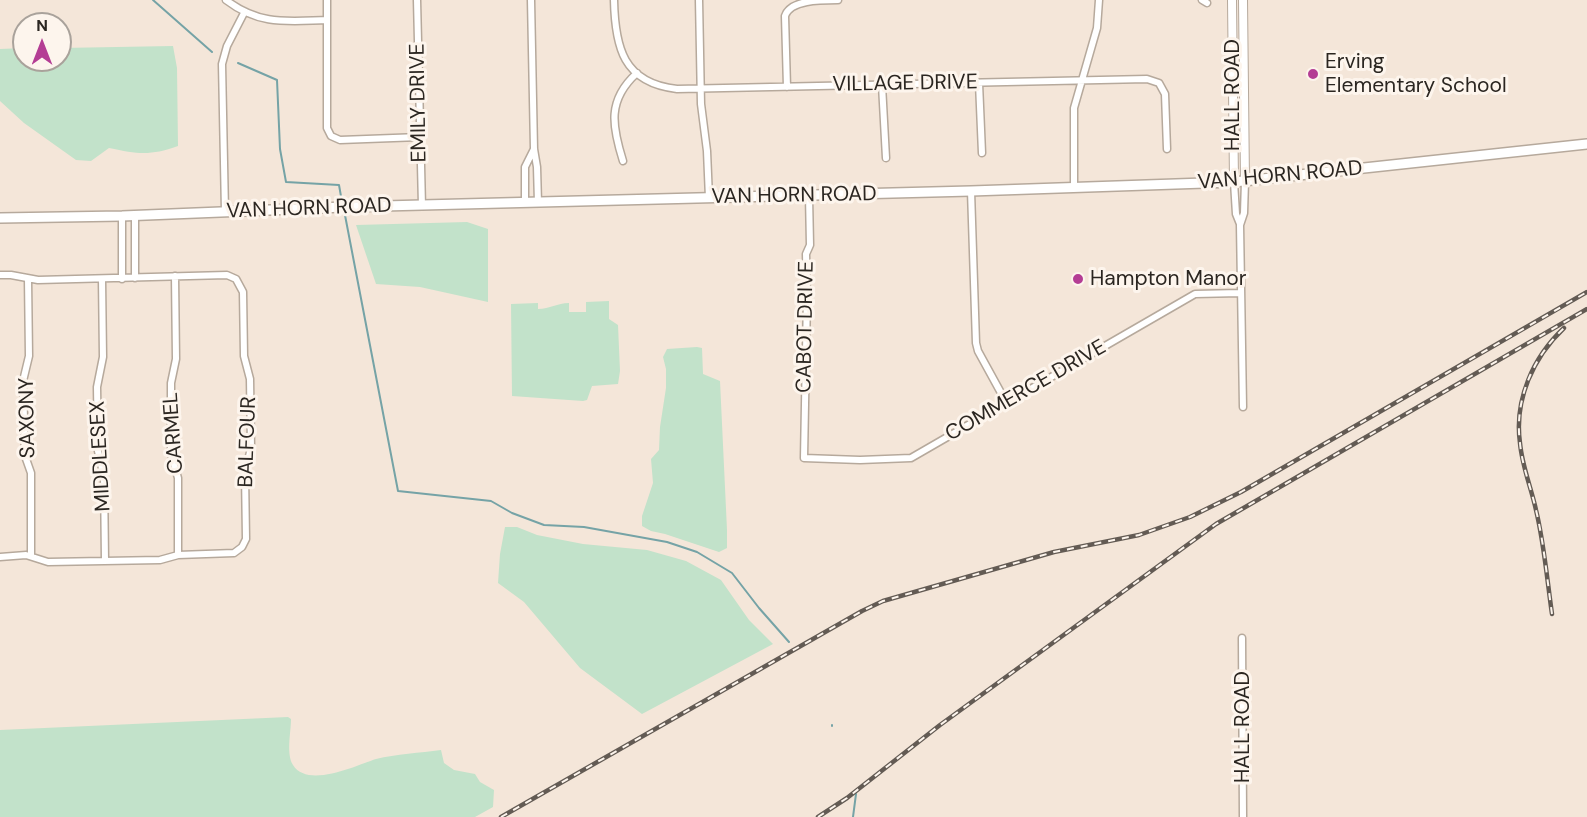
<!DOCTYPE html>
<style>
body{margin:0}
#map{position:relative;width:1587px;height:817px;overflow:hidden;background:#f4e6d9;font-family:"DM Sans",sans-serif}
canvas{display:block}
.north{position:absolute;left:12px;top:12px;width:60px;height:60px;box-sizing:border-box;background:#fdf5ed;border:2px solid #a9a29b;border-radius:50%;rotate:0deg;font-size:16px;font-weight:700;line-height:24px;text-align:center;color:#2b2621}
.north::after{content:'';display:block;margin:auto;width:21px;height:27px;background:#b43d94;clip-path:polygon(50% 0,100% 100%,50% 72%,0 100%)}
</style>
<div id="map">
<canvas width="1587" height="817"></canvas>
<div class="north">N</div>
</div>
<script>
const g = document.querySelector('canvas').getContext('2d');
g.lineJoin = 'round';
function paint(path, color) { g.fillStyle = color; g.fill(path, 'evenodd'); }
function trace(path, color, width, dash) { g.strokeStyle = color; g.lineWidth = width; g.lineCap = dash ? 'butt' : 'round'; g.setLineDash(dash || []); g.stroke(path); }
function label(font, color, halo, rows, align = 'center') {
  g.font = font + ' "DM Sans",sans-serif'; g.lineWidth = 6; g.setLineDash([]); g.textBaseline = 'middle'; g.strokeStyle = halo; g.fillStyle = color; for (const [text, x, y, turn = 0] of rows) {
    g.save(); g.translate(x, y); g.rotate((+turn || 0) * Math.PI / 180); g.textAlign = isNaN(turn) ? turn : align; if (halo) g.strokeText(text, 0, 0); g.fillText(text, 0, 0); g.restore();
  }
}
paint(new Path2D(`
 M173 46 177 68 178 146C150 156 138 154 109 148L91 161 76 160 24 123 0 101V49L24 48V60H60V48Z
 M467 222 488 229V302L420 287 376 284 356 225Z
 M609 301V319L618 325 620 371 618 384 592 386 587 400 583 401 512 396 511 304 538 303V309C550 309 557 303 569 303V312H586V302Z
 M697 347 702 348 703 374 720 381 727 530V548L719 552 665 534 651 531 642 526V516L653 483 651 459 659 450 660 427 666 388V369L663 357 667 349Z
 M505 527H517L537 535 583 544 647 550 686 561 721 580 749 620 773 644 642 714 580 668 524 602 498 583 500 554Z
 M288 717 291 719C291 732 286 754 293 765 308 789 357 765 376 759 396 754 420 753 441 750L444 763 454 770 475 774 480 782 494 790 493 807 475 817H0V730Z`), '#c2e2ca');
trace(new Path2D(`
 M153 0 212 52
 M238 63 277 80 280 149 286 182 339 185 342 202
 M344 210 398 491 491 501 512 513 544 525 584 527 667 542 697 552 732 573 759 608 789 642
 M832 725V726
 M853 817 856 794`), '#75a3a6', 2);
const minor = new Path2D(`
 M226 0C260 26 288 21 327 20
 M327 0V128L331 136 340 140 420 137
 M417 0 422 206
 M531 0 534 149 537 167 538 203
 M614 0C615 47 623 83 677 89L1147 79 1159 83 1165 94 1167 149
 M699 0 701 104 707 151 709 198
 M1202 0 1207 3
 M979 83 982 153
 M882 85 886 158
 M787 87 785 16C790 0 820 0 838 0
 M623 161C612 126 607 100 637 73
 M1234 182 1236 214 1240 224
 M1074 188V108L1097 28 1099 0
 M971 191 976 343 978 351 1006 402
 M809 196 810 245 806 254 807 297 804 458 860 460 911 458 1195 294 1240 293
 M525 203V167L534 149
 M225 212 222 64 227 46 244 13
 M135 216V278
 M0 275H11L38 280 227 275 236 279 243 292 244 356 250 379 251 448 245 473 246 539 242 547 234 553 178 555 160 560 48 562 26 555 0 557
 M175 276 176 359 171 383V454L178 478V555
 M28 279 29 356 23 381 25 456 31 473V556
 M102 279 103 357 97 387 98 451 104 477 105 561
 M122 279V216
 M1243 407 1240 225 1244 213 1245 181
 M1242 638 1243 817`);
const tertiary = new Path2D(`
 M1232 0 1234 182
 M1243 0 1245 181`);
const secondary = new Path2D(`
 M0 218 122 216 344 207 971 191 1234 182 1587 144`);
trace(minor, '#b6a99c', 9);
trace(tertiary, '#b6a99c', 10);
trace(secondary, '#b6a99c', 12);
trace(minor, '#fff', 6);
trace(tertiary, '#fff', 8);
trace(secondary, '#fff', 9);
const rail = new Path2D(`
 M1552 614C1547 579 1544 543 1536 510 1531 487 1522 466 1520 443 1514 400 1533 357 1564 328
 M501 817 862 611 883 601 1054 552 1139 535 1190 517 1241 492 1587 292
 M818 817 847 798 940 725 1216 524 1587 309`);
trace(rail, '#635b54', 4.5);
trace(rail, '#fdf5ed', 2, [7]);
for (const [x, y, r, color] of [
 [1313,74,6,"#b43d94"],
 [1078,279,6,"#b43d94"]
]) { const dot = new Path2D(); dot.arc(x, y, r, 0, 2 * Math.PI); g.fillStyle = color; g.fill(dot); trace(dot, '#fdf5ed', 2); }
label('21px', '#2b2621', '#fdf5ed', [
 ["Erving",1325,62],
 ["Elementary School",1325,86],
 ["Hampton Manor",1090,279]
], 'left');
label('21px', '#2b2621', '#fdf5ed', [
 ["VILLAGE DRIVE",905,84,-1],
 ["HALL ROAD",1233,95,-90],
 ["EMILY DRIVE",419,103,-91],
 ["VAN HORN ROAD",1280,176,-5],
 ["VAN HORN ROAD",794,196,-1],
 ["VAN HORN ROAD",309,209,-2],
 ["CABOT DRIVE",806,327,-89],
 ["COMMERCE DRIVE",1026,391,-30],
 ["SAXONY",28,418,-91],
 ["CARMEL",174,433,-94],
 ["BALFOUR",248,442,-88],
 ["MIDDLESEX",101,456,-93],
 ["HALL ROAD",1243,727,-90]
]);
</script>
